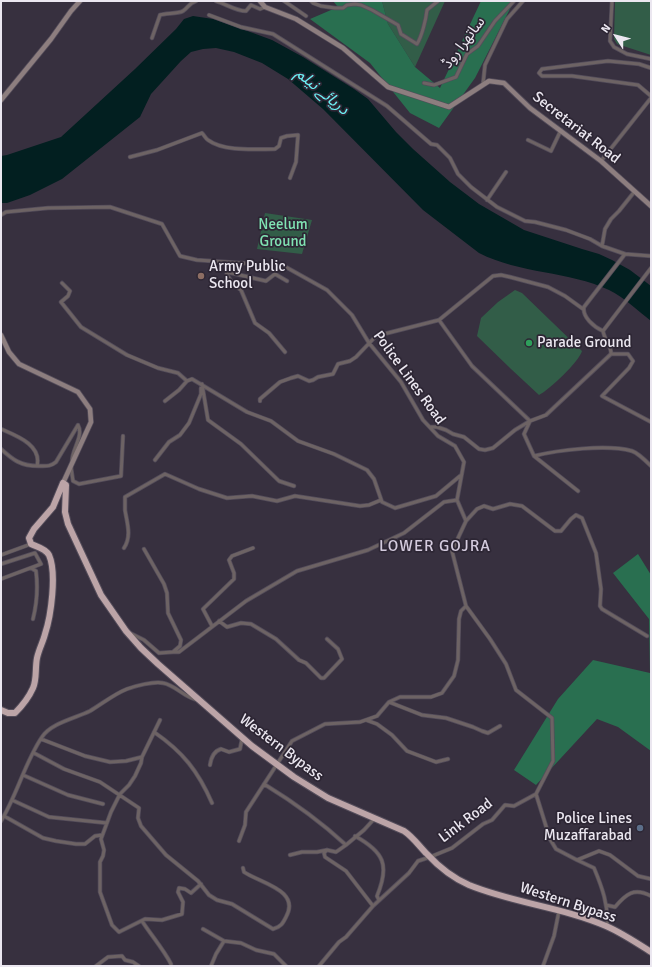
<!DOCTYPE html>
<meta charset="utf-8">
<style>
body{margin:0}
#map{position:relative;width:652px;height:967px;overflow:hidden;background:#37303f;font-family:Signika,sans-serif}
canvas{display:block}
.frame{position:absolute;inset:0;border:2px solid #ebe7f0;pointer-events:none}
.north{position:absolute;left:596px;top:16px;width:40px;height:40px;-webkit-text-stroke:3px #2d2634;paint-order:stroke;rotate:306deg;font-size:11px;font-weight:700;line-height:16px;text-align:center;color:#ebe7f0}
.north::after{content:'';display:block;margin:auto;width:14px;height:18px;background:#ebe7f0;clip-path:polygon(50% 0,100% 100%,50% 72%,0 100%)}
</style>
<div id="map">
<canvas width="652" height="967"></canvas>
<div class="frame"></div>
<div class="north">N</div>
</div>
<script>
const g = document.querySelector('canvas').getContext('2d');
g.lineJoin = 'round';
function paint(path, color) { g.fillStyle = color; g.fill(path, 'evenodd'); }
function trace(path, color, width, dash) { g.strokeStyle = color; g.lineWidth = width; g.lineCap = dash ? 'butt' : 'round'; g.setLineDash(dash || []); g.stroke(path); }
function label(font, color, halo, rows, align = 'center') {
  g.font = font + ' Signika,"Noto Sans Arabic",sans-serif'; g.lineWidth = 3.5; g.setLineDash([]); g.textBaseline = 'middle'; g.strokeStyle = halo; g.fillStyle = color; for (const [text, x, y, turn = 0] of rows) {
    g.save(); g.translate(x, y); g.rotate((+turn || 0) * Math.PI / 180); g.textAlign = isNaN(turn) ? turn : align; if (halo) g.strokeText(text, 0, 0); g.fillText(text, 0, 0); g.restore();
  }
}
paint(new Path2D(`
 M382 1H445L415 67 388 24Z
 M615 1H651V55L617 44 614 39Z
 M265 213 312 220 302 254 257 249Z
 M515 290 522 293 582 351C579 362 549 390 539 395L511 369 477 336 481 318 498 302Z`), '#325d48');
paint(new Path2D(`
 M333 1H382L388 24 415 67 440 88 481 1H514L475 78 439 128 410 113 370 63 310 19 338 7Z
 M638 554 651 575V751L618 727 597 719 536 785 514 770 558 699 593 660 650 673 649 619 613 573Z`), '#296f50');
paint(new Path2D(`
 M193 16 213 19 253 33 272 40 303 57 354 89 368 99 396 132 413 149 450 182 479 204 524 230 582 249 599 254 612 260 630 270 651 286V321C638 311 624 297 609 290 569 271 520 274 479 253L423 210 323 109 288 79 262 63 234 52 216 48 203 49 191 52 181 61 151 94 140 117 62 179 30 195 7 203H1V156L7 155 61 137 135 69 176 29 184 19Z`), '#021f20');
const street = new Path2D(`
 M216 1C226 4 236 11 246 11L251 5 260 9 265 7
 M284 1 306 16
 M311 1 313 3 321 6 335 8H343L347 5 355 4 361 5 372 10 398 25 401 34 417 44C422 36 426 19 427 10L438 1
 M612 1 610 41 614 47 627 54 651 59
 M209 15 241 27 273 34 387 106 431 144 437 145 450 158 458 174 471 187 497 207 525 221 535 222 566 230 590 239 602 246 625 254
 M152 38 160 15C166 13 178 14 183 11 188 8 189 3 196 1
 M651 68 639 64 608 61 542 69 539 73 542 76H572L638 85 651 96
 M424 83 434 85 456 77 467 54 478 46 495 21 514 1
 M483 84 485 65 507 19 523 1
 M528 140 551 151 561 130
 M130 157 157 150 202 133C204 135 206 139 208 140 224 152 256 149 275 149L279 146 281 138 287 136 298 135 296 162 290 178
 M601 161 651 98
 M487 200 506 172
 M1 215 6 212 48 208 110 207 162 224 180 256 197 260 284 266 327 290 352 315 369 343 401 382 423 420 438 436 455 446 464 462 457 500 466 521 452 551 466 606 490 639 506 664 516 690 552 718 553 761 536 794 550 839 556 849 577 860 599 851 610 855 638 876 651 879
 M602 246 605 229 611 219 619 211 635 191
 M225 262 227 275 234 285 241 290 255 323 269 333 285 352
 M227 272 266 281 275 274 287 281
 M62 283 70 291 68 296 61 302 81 327 127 355 158 368 178 373 187 381
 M439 320 493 276 501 275 510 277 548 287 565 296 583 309
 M603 331 651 268
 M611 354H628L633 361 629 368 602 396 651 422
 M202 384 208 420 241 444 279 481 294 486
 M165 401 179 390 187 381 192 379 247 412 271 421 298 441 334 454 367 470 374 479 382 502 395 508 436 496 460 476
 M260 401V399L280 382 291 378 298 376 309 381 313 380 318 377 333 374 338 364 350 361 356 357 376 336 439 320 472 366 530 421 546 415 611 354C612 347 604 339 603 331 594 327 582 317 584 307L625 254 651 256
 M530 421 524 434 534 456 578 491
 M430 427H437L446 430 453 434 464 437 479 449 485 450 493 448 515 430 530 421
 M1 429C17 436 42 445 37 466
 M1 449C13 460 21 466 38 466 46 466 50 467 56 462L78 425C84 436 72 449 72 461
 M534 456C558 450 607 444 632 451 638 453 646 461 651 466
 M155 460 169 442 180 435 189 423 201 394V388
 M71 467 73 481 79 484 121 476 123 436
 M466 521 477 509 484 506 493 509 510 504 522 506 555 531H561L571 519 576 515 582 518 596 553 601 589 600 606 602 609 647 636
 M124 548C132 536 127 523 125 510 125 505 125 501 125 497L165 474 199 489 227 498 252 496 277 501 295 496 360 506 369 505 381 500
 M1 555 31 544
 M1 564 35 553 41 564 1 579
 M31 568 36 571C38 587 37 603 33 619
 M219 621 227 627 241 623 251 624 276 639 299 660 306 663 321 678H324L342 659 338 649 327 639
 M212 626 203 609 234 579V573L229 560 232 556 253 548
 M130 633 144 640 159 653 173 652 180 646 181 640 168 613 167 593 164 584 144 549
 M173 652H179L246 601 297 571 368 550 404 533 444 502 457 500
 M389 702 422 715 446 718 473 727 482 731 488 733 500 726
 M160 720 142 757 141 763 135 776 129 785 120 794 111 812 101 839 104 850 103 856 100 862V892L112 925 119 932 145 919 162 920 182 914 183 902 178 892 179 888 185 889 191 893 201 884
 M366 720 377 724 392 735 407 751 436 762 448 759
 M154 732C183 752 198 771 212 803
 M41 739 85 756 110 762 126 761 142 757
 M34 753 64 769 100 782 139 808 138 818 141 826 166 855 198 881 209 895 217 900 232 904 273 929C281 927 283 923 286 917 301 890 260 883 244 872L243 868
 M210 765C211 758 214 751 221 749L229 752 240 749 242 739
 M23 775 68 795 103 804
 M264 784C295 803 319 820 346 845L364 830 375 818
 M12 800 49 817 107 823
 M4 816 43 838 56 841 76 844H85L95 836 102 835
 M1 821C17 795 25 762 42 737 51 723 76 718 90 711 102 704 114 694 127 689 135 686 154 681 163 683 176 685 184 698 198 700
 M355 836C384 852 390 865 377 896L379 900
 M239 841 245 825 246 812 292 741 325 724 360 722 377 716 389 702 400 697H431L442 693 454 676 458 660 459 619 461 611 466 606
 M327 850 324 853 325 857 346 871 373 906
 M290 855 302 852H317L327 850 336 852 346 845
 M577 860 594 868C602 887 609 906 607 927
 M606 905 615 907C626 894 634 887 651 896
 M142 921C151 935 164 950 171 964V966
 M203 929 224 941 216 954 211 966
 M224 941 241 943 256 950 274 954 286 966
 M96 966 108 957 122 956 125 960 133 962 139 966
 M319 966 339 942 346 937 373 906 409 873 418 861 430 857 452 848 483 824 492 820 505 805 514 806 536 794
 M543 966 554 936 559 911`);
const secondary = new Path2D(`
 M260 1 265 7 296 19 343 48 388 87 449 107 489 81 504 83 530 108 601 161 651 206
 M1 100 51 39 71 11 80 1
 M1 335 9 352 19 364 78 392 90 409 91 422 63 483`);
const highway = new Path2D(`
 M63 483 66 485 65 512 68 524 101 595 126 631 141 648 158 664 252 746 294 777 328 798 404 831C413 837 419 846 427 854 439 867 453 878 469 885 513 903 562 907 606 926 622 933 637 943 651 952
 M1 710 8 713H15C22 706 29 697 33 688 37 679 35 668 37 658 39 649 43 642 45 634 51 616 57 573 49 555 45 548 37 547 31 544L29 538 34 529 53 507 63 483`);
trace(street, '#544d5b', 4.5);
trace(secondary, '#544d5b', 6);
trace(highway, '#544d5b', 8);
trace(street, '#6d6364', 3);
trace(secondary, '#8d7e7f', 4.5);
trace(highway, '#bca4a7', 6);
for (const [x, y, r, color] of [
 [201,276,4,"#8d6e63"],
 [529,343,4,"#2e9e5b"],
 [640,828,4,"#5c6f8a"]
]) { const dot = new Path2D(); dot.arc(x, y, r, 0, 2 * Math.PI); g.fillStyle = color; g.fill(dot); trace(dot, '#2d2634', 1.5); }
label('15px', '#ebe7f0', '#2d2634', [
 ["ساتھرا روڈ",464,43,-53],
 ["Secretariat Road",576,128,38],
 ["Police Lines Road",409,378,54],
 ["Western Bypass",281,748,37],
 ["Link Road",466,821,-37],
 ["Western Bypass",568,903,18]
]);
label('15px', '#80e3b3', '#2d2634', [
 ["Neelum",283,225],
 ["Ground",283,242]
]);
label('15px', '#ebe7f0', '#2d2634', [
 ["Army Public",209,267],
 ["School",209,284],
 ["Parade Ground",537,343],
 ["Police Lines",632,819,"right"],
 ["Muzaffarabad",632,836,"right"]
], 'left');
label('italic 16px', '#6cf0f4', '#2d2634', [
 ["دریائے نیلم",322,92,40]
]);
g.letterSpacing = '1px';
label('16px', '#d4cbde', '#2d2634', [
 ["LOWER GOJRA",435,547]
]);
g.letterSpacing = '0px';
</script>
